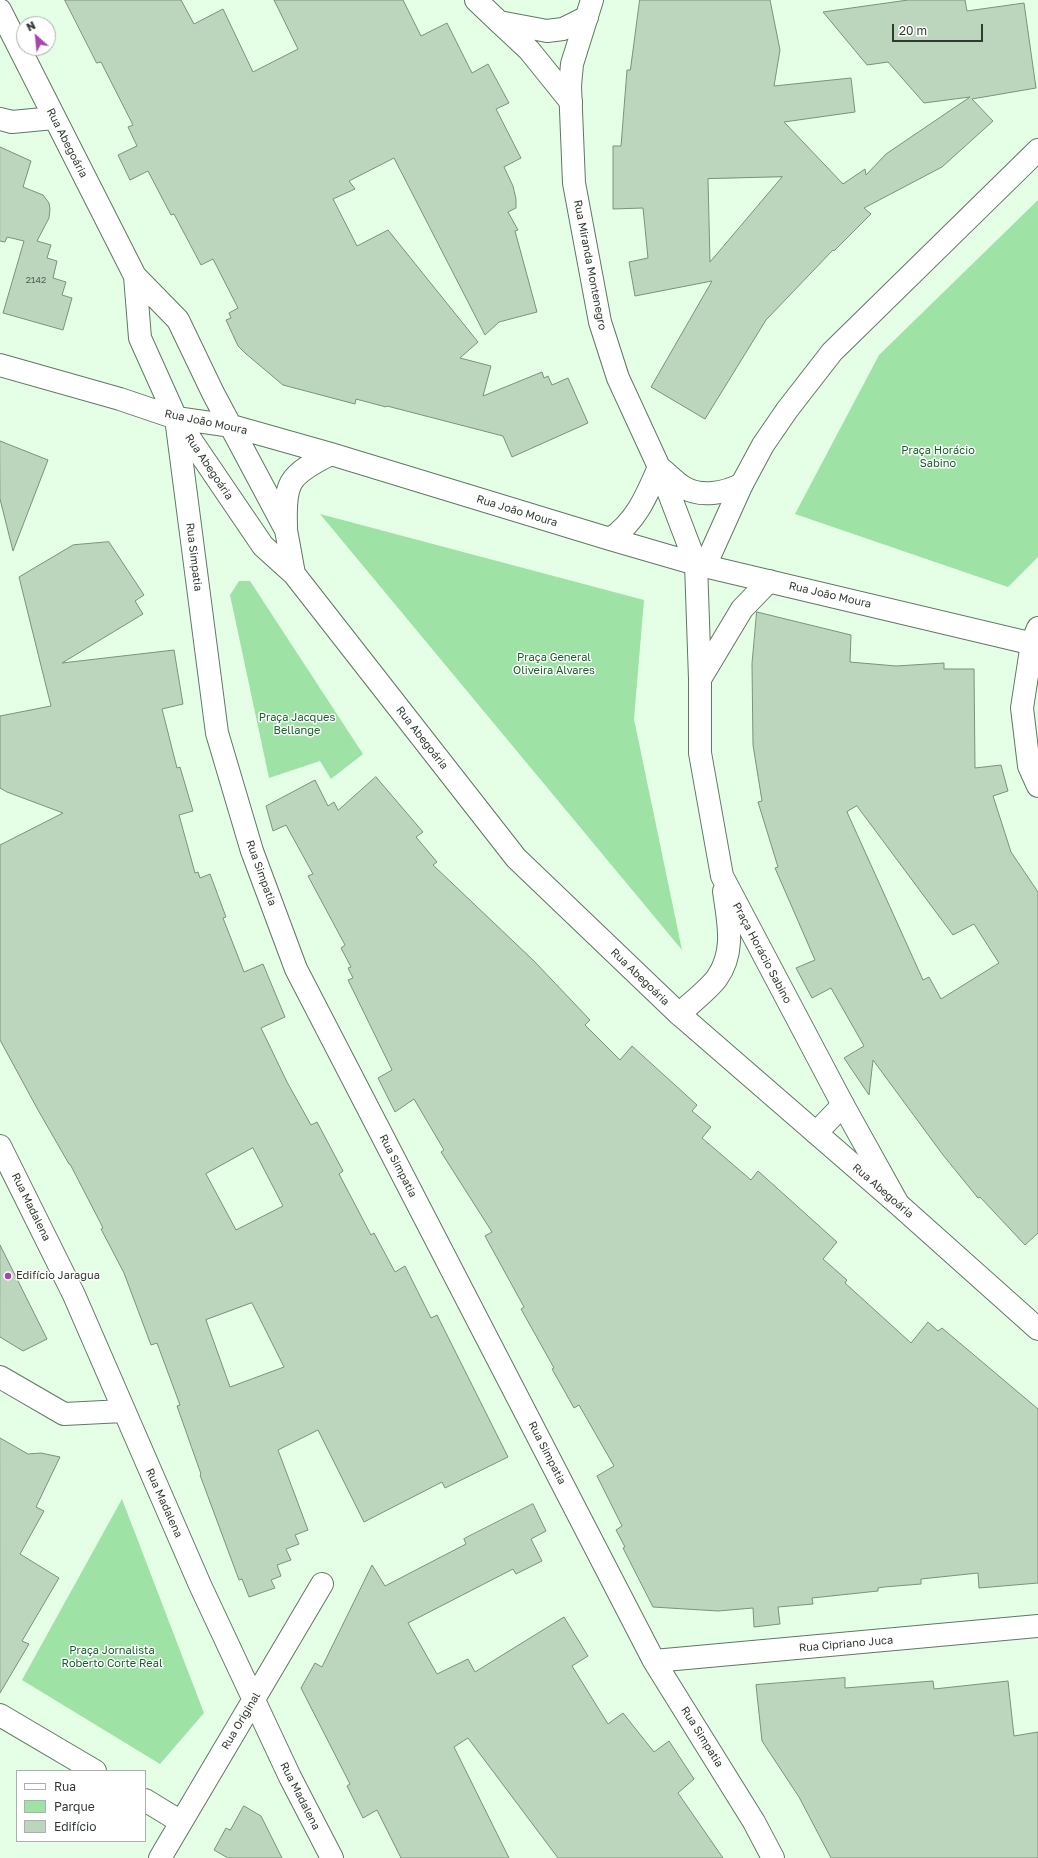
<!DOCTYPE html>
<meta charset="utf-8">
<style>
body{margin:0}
#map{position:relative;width:1038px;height:1858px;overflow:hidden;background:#e5ffe7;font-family:"Golos Text",sans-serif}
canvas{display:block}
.legend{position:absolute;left:16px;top:1770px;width:130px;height:72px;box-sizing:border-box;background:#fff;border:1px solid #acb0ac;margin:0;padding:5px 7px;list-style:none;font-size:12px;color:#303a30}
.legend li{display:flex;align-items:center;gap:8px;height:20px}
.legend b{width:20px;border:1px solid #acb0ac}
.north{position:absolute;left:16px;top:16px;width:40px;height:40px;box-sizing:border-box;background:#fff;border:1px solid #acb0ac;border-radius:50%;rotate:333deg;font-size:11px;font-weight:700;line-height:16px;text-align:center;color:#303a30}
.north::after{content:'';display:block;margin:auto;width:14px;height:18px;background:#a945ab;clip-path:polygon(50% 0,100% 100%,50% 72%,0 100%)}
.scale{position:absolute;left:892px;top:24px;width:91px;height:18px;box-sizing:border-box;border:2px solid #303a30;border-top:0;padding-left:5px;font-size:12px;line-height:14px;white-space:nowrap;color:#303a30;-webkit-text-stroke:3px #fff;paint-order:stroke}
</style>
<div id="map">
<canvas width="1038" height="1858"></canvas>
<ul class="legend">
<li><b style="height:5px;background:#fff"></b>Rua</li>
<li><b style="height:11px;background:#9ee2a5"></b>Parque</li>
<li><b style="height:11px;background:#bcd6be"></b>Edifício</li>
</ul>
<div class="north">N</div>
<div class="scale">20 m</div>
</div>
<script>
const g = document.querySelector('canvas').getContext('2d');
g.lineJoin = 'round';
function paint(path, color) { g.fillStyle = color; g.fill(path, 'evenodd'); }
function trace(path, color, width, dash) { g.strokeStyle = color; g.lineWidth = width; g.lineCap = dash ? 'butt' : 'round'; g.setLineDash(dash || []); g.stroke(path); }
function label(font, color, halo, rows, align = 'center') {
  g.font = font + ' "Golos Text",sans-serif'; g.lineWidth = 3; g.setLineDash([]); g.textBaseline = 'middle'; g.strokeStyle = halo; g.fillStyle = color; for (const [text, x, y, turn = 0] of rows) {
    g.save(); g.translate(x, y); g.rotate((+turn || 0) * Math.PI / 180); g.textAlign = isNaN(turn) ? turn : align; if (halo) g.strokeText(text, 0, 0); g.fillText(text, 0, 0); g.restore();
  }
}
paint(new Path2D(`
 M1038 200V557L1008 587 795 514 879 355Z
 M320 514 644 600 634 719 682 950Z
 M239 581H250L363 754 331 779 320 761 269 778 230 595Z
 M122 1499 204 1713 160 1764 22 1680Z`), '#9ee2a5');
const building = new Path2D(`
 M65 0H181L194 24 223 9 253 72 298 49 274 0H403L421 36 447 23 472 73 488 64 509 103 496 109 521 158 504 167 513 186 516 199V208L508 212 518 230 515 231 537 312 499 322 485 335 394 158 349 181 355 189 333 199 357 246 388 230 478 342 460 358 491 366 483 396 542 372 544 378 548 376 552 385 568 378 588 423 512 457 503 436 387 406 386 407 356 399 355 404 283 385 245 353 238 346 226 320 231 318 229 313 238 308 213 259 201 265 174 214 171 215 148 171 130 180 118 155 137 146 128 127 133 125 101 62 97 63Z
 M640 0H770L780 50 774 86 851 78 855 112 784 122 843 184 865 169 866 175 886 154 970 97 924 103 888 62 867 65 823 12 908 0H965L967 11 1024 3 1036 88 972 99 993 121 942 167 864 208 871 214 834 251 833 250 766 320 705 419 651 387 712 281 635 296 629 262 648 258 643 208 613 209V146H621L627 70H630ZM782 177 710 262 708 179Z
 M0 147 31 161 23 187 43 195 49 203 50 209 49 218 37 241 51 245 47 258 57 261 53 278 66 282 62 295 72 298 63 330 3 313 24 241 7 237 5 242 0 241Z
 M0 441 48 460 13 551 0 499Z
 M109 542 144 595 135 601 143 614 62 663 174 650 183 704 162 709 177 768 180 767 193 811 179 815 195 873 198 872 200 878 210 874 226 917 223 918 244 972 263 964 285 1017 261 1028 287 1082 311 1125 317 1122 343 1171 339 1174 371 1235 374 1233 395 1272 405 1266 431 1318 437 1315 508 1457 445 1488 442 1482 364 1522 318 1430 278 1450 308 1530 295 1535 299 1544 286 1549 291 1560 277 1565 281 1576 271 1580 275 1588 249 1597 242 1579 239 1580 200 1475 201 1474 177 1406 180 1405 157 1343 151 1345 124 1273 101 1229 103 1228 100 1222 70 1164H69L38 1110 0 1040V845L63 813 7 792 0 788V716L51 706 19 577 73 545ZM253 1148 283 1206 236 1230 206 1174ZM252 1303 284 1367 230 1387 206 1320Z
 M757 612 851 635 850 662 896 666 944 663V669H974L975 768 1001 765 1008 791 993 796 1011 852 1038 892V1233L1025 1245 980 1197 978 1198 943 1155 873 1060 869 1095 844 1058 864 1046 831 988 812 998 796 968 815 960 775 868 778 867 758 802 762 801 753 745 752 664ZM857 806 953 935 974 924 999 963 941 999 929 977 923 980 847 812Z
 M376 777 423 832 416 837 437 862 433 865 534 961 590 1020 585 1025 620 1060 632 1046 697 1105 692 1111 711 1127 702 1138 751 1180 758 1171 837 1242 823 1259 847 1280 845 1283 911 1343 928 1322 938 1331 942 1328 1038 1409V1583L979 1588 978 1573 921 1579V1584L884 1587 878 1588V1591L812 1598 813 1604 778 1607 780 1624 754 1627 753 1608 718 1611 653 1607 623 1548 625 1547 616 1530 622 1526 597 1476 614 1466 579 1405 574 1408 552 1369 554 1368 521 1309 524 1307 485 1236 492 1232 441 1152 444 1150 414 1099 395 1112 378 1078 392 1070 348 980 353 978 348 968 351 967 341 948 345 945 308 876 313 874 286 825 273 831 266 806 315 780 328 806 334 802 338 810Z
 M0 1245 47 1339 23 1351 0 1337Z
 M0 1438 28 1454 41 1453 60 1457 36 1507 44 1511 20 1554 59 1578 22 1641 29 1644 0 1693Z
 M533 1504 546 1531 531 1539 542 1561 516 1574 513 1569 408 1623 437 1674 468 1659 475 1672 564 1617 588 1656 572 1666 608 1724 623 1713 654 1752 669 1741 694 1779 678 1793 723 1858H558L468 1738 454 1747 509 1858H401L377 1810 363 1818 347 1786 350 1784 301 1688 315 1663 322 1667 372 1565 385 1586 466 1544 464 1539Z
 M845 1678V1688L933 1681 934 1689 1008 1681 1014 1736 1038 1732V1858H831L799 1797 762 1741 756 1685Z
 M244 1806 261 1816 282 1858H228L214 1850 226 1828 230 1830Z`);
paint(building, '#bcd6be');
trace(building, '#7a917b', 1);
const street = new Path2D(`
 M476 0 499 22
 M571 102 529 50 499 22 547 31 563 29 587 17
 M0 119 12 122 54 118
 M176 418 217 733 252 851 296 969 654 1661 754 1822 773 1858
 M696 564 700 679V753L722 876 843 1105 897 1202
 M705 566 742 484 763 445 787 410 832 352 1038 150
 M1038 628 1032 643 1022 708 1029 766 1038 786
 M700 679 742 609 769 581
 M679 1014C690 1004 709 989 717 978 736 951 728 921 724 891
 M0 1146 74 1295 200 1585 290 1777 332 1858
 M0 1377 64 1414 123 1411
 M654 1661 1038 1626
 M0 1715 95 1771
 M145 1800 181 1822
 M160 1858 322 1584`);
const secondary = new Path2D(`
 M592 0 572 64 570 86 574 183 600 322 618 378 659 467 696 564
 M0 10 135 276 178 320 213 393 286 530 294 574
 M135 276 140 338 176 418 263 546 294 574 516 858 679 1014 898 1204 1038 1329
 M0 365 120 399 176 418 232 426 331 454 610 539 696 564 1038 645
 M286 529C286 515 284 496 291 483 298 470 319 460 331 454
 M610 539C636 522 647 495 659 467 667 473 674 481 683 487 701 498 725 493 742 484
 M816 1133 843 1105`);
trace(street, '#607762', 24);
trace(secondary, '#607762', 24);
trace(street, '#fff', 22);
trace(secondary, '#fff', 22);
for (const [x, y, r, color] of [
 [8,1276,4,"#a945ab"]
]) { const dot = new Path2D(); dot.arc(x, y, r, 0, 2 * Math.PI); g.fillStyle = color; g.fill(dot); trace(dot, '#fff', 1.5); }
label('9px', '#536154', null, [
 ["2142",36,280]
]);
label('11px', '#303a30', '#fff', [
 ["Rua Abegoária",67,143,63],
 ["Rua Miranda Montenegro",590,265,79],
 ["Rua João Moura",206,422,12],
 ["Rua Abegoária",209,467,56],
 ["Rua João Moura",517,511,17],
 ["Rua Simpatia",194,557,83],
 ["Rua João Moura",830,595,13],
 ["Rua Abegoária",422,738,52],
 ["Rua Simpatia",261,873,70],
 ["Praça Horácio Sabino",762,953,62],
 ["Rua Abegoária",640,977,44],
 ["Rua Simpatia",398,1166,63],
 ["Rua Abegoária",883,1191,41],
 ["Rua Madalena",31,1207,64],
 ["Rua Simpatia",547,1453,63],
 ["Rua Madalena",164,1503,66],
 ["Rua Cipriano Juca",846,1644,-5],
 ["Rua Original",241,1721,-59],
 ["Rua Simpatia",702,1737,58],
 ["Rua Madalena",300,1796,63]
]);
label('11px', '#156127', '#fff', [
 ["Praça Horácio",938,451],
 ["Sabino",938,464],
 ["Praça General",554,658],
 ["Oliveira Alvares",554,671],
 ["Praça Jacques",297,718],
 ["Bellange",297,731],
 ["Praça Jornalista",112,1651],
 ["Roberto Corte Real",112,1664]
]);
label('11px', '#303a30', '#fff', [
 ["Edifício Jaragua",16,1276]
], 'left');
</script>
